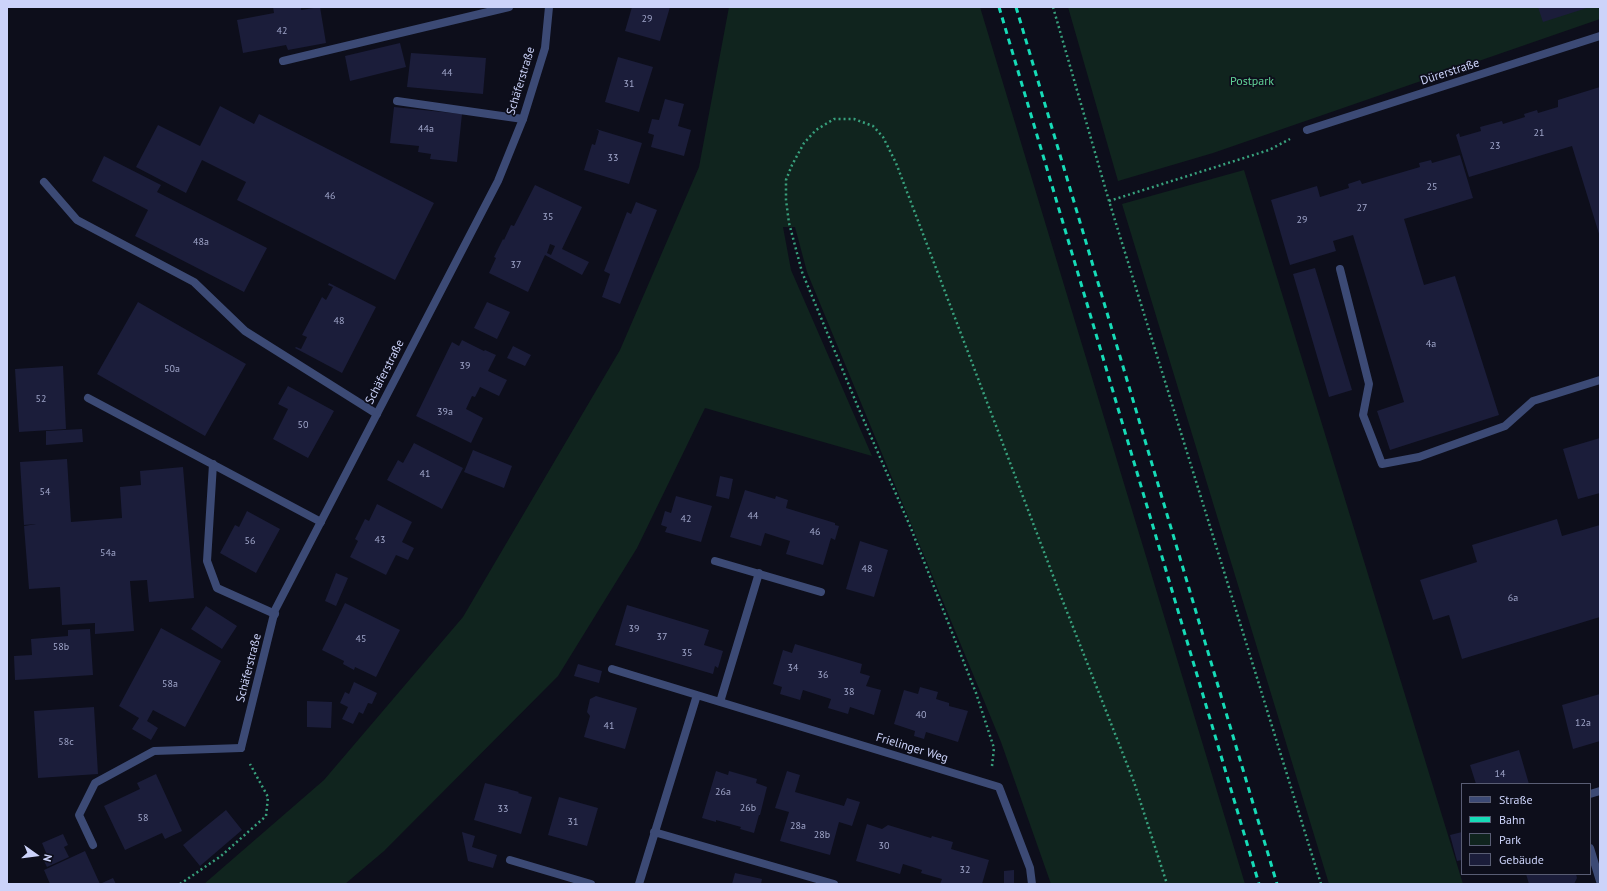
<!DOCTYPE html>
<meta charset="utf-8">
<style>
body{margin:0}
#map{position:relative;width:1607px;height:891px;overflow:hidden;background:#0d0e1b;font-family:"PT Sans",sans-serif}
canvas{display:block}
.frame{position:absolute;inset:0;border:8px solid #ccd3fa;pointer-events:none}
.legend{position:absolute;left:1461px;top:783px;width:130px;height:92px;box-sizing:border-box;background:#0d0e1b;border:1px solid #595d74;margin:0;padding:5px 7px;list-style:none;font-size:12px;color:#ccd3fa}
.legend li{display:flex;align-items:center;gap:8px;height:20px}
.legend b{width:20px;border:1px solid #595d74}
.north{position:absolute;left:16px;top:835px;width:40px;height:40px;-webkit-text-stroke:3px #0d0e1b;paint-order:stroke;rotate:104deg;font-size:11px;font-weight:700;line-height:16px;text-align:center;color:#ccd3fa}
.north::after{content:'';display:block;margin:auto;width:14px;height:18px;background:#ccd3fa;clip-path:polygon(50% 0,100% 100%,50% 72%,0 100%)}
</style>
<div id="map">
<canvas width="1607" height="891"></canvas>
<div class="frame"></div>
<ul class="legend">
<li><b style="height:5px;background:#3c4a75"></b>Straße</li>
<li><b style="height:5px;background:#16dbb7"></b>Bahn</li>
<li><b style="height:11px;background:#10241e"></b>Park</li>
<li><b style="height:11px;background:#1b1d3a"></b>Gebäude</li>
</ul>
<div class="north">N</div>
</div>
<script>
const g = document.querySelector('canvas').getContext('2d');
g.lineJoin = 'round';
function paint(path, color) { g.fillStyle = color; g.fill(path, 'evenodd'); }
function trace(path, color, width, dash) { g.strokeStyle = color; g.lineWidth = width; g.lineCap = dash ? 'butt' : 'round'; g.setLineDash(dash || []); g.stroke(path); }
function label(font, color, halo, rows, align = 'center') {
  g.font = font + ' "PT Sans",sans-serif'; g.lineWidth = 3.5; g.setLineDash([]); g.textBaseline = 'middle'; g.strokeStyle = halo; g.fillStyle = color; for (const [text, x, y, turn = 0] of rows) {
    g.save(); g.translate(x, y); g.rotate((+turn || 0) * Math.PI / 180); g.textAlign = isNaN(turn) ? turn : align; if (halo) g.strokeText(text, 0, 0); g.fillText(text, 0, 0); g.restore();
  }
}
paint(new Path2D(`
 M729 7H980L1245 884H1051L1001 742 807 272 795 227H783L791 270 872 456 705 408 637 548 558 676 384 851 345 884H204L324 780 463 617 620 350 699 167Z
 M1068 7H1600V19L1213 153 1118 181Z
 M1244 170 1463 884H1329L1122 204Z`), '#10241e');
paint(new Path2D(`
 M273 7H301V10L320 7 326 43 288 50 286 45 243 53 237 20 274 13Z
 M632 7H670L660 41 625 31Z
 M1538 7H1590L1543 22Z
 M400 43 406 67 350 81 345 56Z
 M411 53 486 58 483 94 407 87Z
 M618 57 653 67 639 112 605 102Z
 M1600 87V237L1572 146 1469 177 1456 135 1459 133 1460 137 1481 131 1480 127 1502 121 1503 124 1525 117 1524 114 1537 110 1538 113 1558 107V100Z
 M665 99 684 104 678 126 691 130 684 156 651 147 654 135 648 133 652 119 659 120Z
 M220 106 254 124 259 114 434 203 395 280 237 200 246 182 202 160 186 193 136 167 158 125 200 146Z
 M394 107 462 114 457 162 430 159 431 154 418 152 419 146 390 143Z
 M596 129 642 143 629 184 584 170 592 144 595 145 599 131Z
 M1460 155 1473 198 1404 219 1424 285 1455 276 1499 415 1390 450 1377 411 1404 402 1353 235 1333 241 1336 251 1290 265 1271 200 1317 186 1320 197 1349 188 1348 184 1360 180 1362 184 1420 167 1419 163 1431 160 1432 163Z
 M104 156 161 185 157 192 267 248 244 292 135 236 148 210 92 181Z
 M535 185 582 207 562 249 589 262 582 275 545 255 528 292 489 273 496 258 494 257 503 239 504 240 511 225 514 226ZM550 244 555 246 551 255 547 253Z
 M636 202 657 210 620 304 602 297 610 274 604 271 627 212 631 214Z
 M1315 268 1352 390 1329 397 1293 274Z
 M329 283 376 307 342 373 295 348 296 347 301 349 307 337 302 335 322 297 326 300 333 287 328 285Z
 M138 302 246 364 205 436 97 374Z
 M487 302 510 312 497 339 474 328Z
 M462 340 484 351 485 350 496 355 488 371 507 380 499 396 480 387 475 397 472 396 466 409 483 418 471 443 416 416 452 342 459 346Z
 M513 346 531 355 525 366 507 358Z
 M63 366 66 429 19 432 15 369Z
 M288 386 334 411 308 458 273 439 288 409 278 404Z
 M82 429 83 442 46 445V431Z
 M1600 438V493L1578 499 1563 449Z
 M414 443 463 468 442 509 387 480 398 460 403 463Z
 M473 450 512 466 504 488 464 472Z
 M67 459 71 522 122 518 120 487 141 485 140 471 183 467 194 598 149 602 147 580 130 581 134 631 95 634V623L62 625 60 587 29 589 24 526 36 524 24 525 20 462Z
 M720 476 733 479 729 499 716 496Z
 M745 490 775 499 776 496 788 500 786 508 835 523V525L839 526 835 540 831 538 823 565 786 554 790 541 765 533 761 546 730 537Z
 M676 496 712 506 701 542 665 532 667 527 661 525 665 511 671 513Z
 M377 504 412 522 402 542 414 548 408 560 396 555 386 575 350 557 358 541 355 539 365 519 369 521Z
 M247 511 280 529 256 573 220 553 235 525 239 527Z
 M1557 519 1562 536 1600 525V617L1462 659 1449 615 1433 620 1420 580 1477 562 1472 545Z
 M860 541 888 550 874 597 846 589Z
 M336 573 348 578 336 606 325 601Z
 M345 603 400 630 376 677 355 667 354 670 343 664 344 661 322 650Z
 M627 605 709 630 704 645 723 651 718 668 715 666 713 674 615 645Z
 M206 606 237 626 222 649 191 629Z
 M161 628 221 661 185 727 153 710 147 721 158 728 151 740 132 729 139 718 119 706Z
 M90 629 93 675 15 680 14 656 32 655 31 639 68 636V630Z
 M795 644 862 664 860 673 870 676 866 686 881 690 874 715 850 707 848 714 828 708 831 699 803 690 800 700 780 694 782 687 773 684 783 650 792 653Z
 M578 664 602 671 599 683 574 676Z
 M354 682 377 693 372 704 368 703 363 714 359 712 353 724 342 719 348 707 340 703 345 692 349 694Z
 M920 687 938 692 936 699 949 703V706L968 711 958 742 926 732 924 739 914 736 915 731 894 724 904 690 918 694Z
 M1600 694V741L1573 749 1562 705Z
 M596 696 637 708 625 749 584 737 590 716 587 712 590 699Z
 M307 701 332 702 331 728 307 727Z
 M94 707 98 774 38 778 34 711Z
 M1519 750 1529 784H1476L1470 765Z
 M716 771 728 775 729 771 757 779 756 783 767 787 760 815H759L754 833 740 829 741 827 716 820V822L702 818Z
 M787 771 800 775 795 792 844 806 847 798 860 802 852 826 839 822 830 855 780 841 789 812 775 808Z
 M156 774 182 831 165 839 162 833 125 850 104 806 140 789 137 783Z
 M485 783 519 792 518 793 532 797 521 834 474 820Z
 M559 797 598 808 587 846 548 835Z
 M226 810 242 830 200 866 183 845Z
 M867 824 882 829 888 825 931 838 932 836 953 842 951 849 989 860 982 884H940L942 879 921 873 922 870 903 864 900 874 856 861Z
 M462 832 475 836 472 847 497 855 493 868 468 861Z
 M1462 832V860L1457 861 1450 835Z
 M63 834 68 845 64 847 69 857 47 867 42 857 47 855 42 843Z
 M85 851 100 884H50L44 870Z
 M1014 870V884H1004V871Z
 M735 873 762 879 761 884H732Z
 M1526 874H1576L1577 878 1574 884H1529Z
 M113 878 116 884H103L102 883Z`), '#1b1d3a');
trace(new Path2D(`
 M1053 7 1109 201 1321 884
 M1109 201 1269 150 1290 139
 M992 766 994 748 976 693 910 526 858 407 802 272 789 223 786 200V180L792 165 804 143 816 130 834 119H854L873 126 883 137 896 163 1060 594 1134 782 1167 884
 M180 884 221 856 266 816 268 797 250 764`), '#38a17d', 2.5, [2, 3]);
trace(new Path2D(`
 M397 101 523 119
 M44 182 77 220 194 282 245 331 377 414
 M1340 269 1369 384 1363 415 1382 464 1419 457 1505 426 1533 401 1600 380
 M88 398 321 522
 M213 464 207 561 217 588 275 614
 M93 845 79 815 95 783 154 751 241 748`), '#3c4a75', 8);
trace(new Path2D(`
 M283 61 509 7
 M1307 130 1600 36
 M715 561 821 592
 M612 669 697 695
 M720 702 759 573
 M241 748 275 610 498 181 523 119 545 48 549 7
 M1590 794 1600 791
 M654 832 834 884
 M1590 848 1600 881
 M510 860 591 884
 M639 884 697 695 999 787 1030 868 1032 884`), '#3c4a75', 8);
trace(new Path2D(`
 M999 7 1259 884
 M1016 7 1277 884`), '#16dbb7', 3, [6, 5]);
label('10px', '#a0a6ca', null, [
 ["29",647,19],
 ["42",282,31],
 ["44",447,73],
 ["31",629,84],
 ["44a",426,129],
 ["21",1539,133],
 ["23",1495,146],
 ["33",613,158],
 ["25",1432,187],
 ["46",330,196],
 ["27",1362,208],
 ["35",548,217],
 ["29",1302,220],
 ["48a",201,242],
 ["37",516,265],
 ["48",339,321],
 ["4a",1431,344],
 ["39",465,366],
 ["50a",172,369],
 ["52",41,399],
 ["39a",445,412],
 ["50",303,425],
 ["41",425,474],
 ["54",45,492],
 ["44",753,516],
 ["42",686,519],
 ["46",815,532],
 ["43",380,540],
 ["56",250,541],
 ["54a",108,553],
 ["48",867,569],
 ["6a",1513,598],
 ["39",634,629],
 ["37",662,637],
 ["45",361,639],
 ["58b",61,647],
 ["35",687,653],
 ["34",793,668],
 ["36",823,675],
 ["58a",170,684],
 ["38",849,692],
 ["40",921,715],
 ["12a",1583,723],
 ["41",609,726],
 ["58c",66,742],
 ["14",1500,774],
 ["26a",723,792],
 ["26b",748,808],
 ["33",503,809],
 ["58",143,818],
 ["31",573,822],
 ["28a",798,826],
 ["28b",822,835],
 ["30",884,846],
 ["32",965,870]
]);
label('12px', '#ccd3fa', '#0d0e1b', [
 ["Dürerstraße",1450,72,-18],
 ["Schäferstraße",521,81,-73],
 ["Schäferstraße",385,372,-63],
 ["Schäferstraße",249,668,-76],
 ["Frielinger Weg",912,748,17]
]);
label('12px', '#60d195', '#0d0e1b', [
 ["Postpark",1252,82]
]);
</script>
